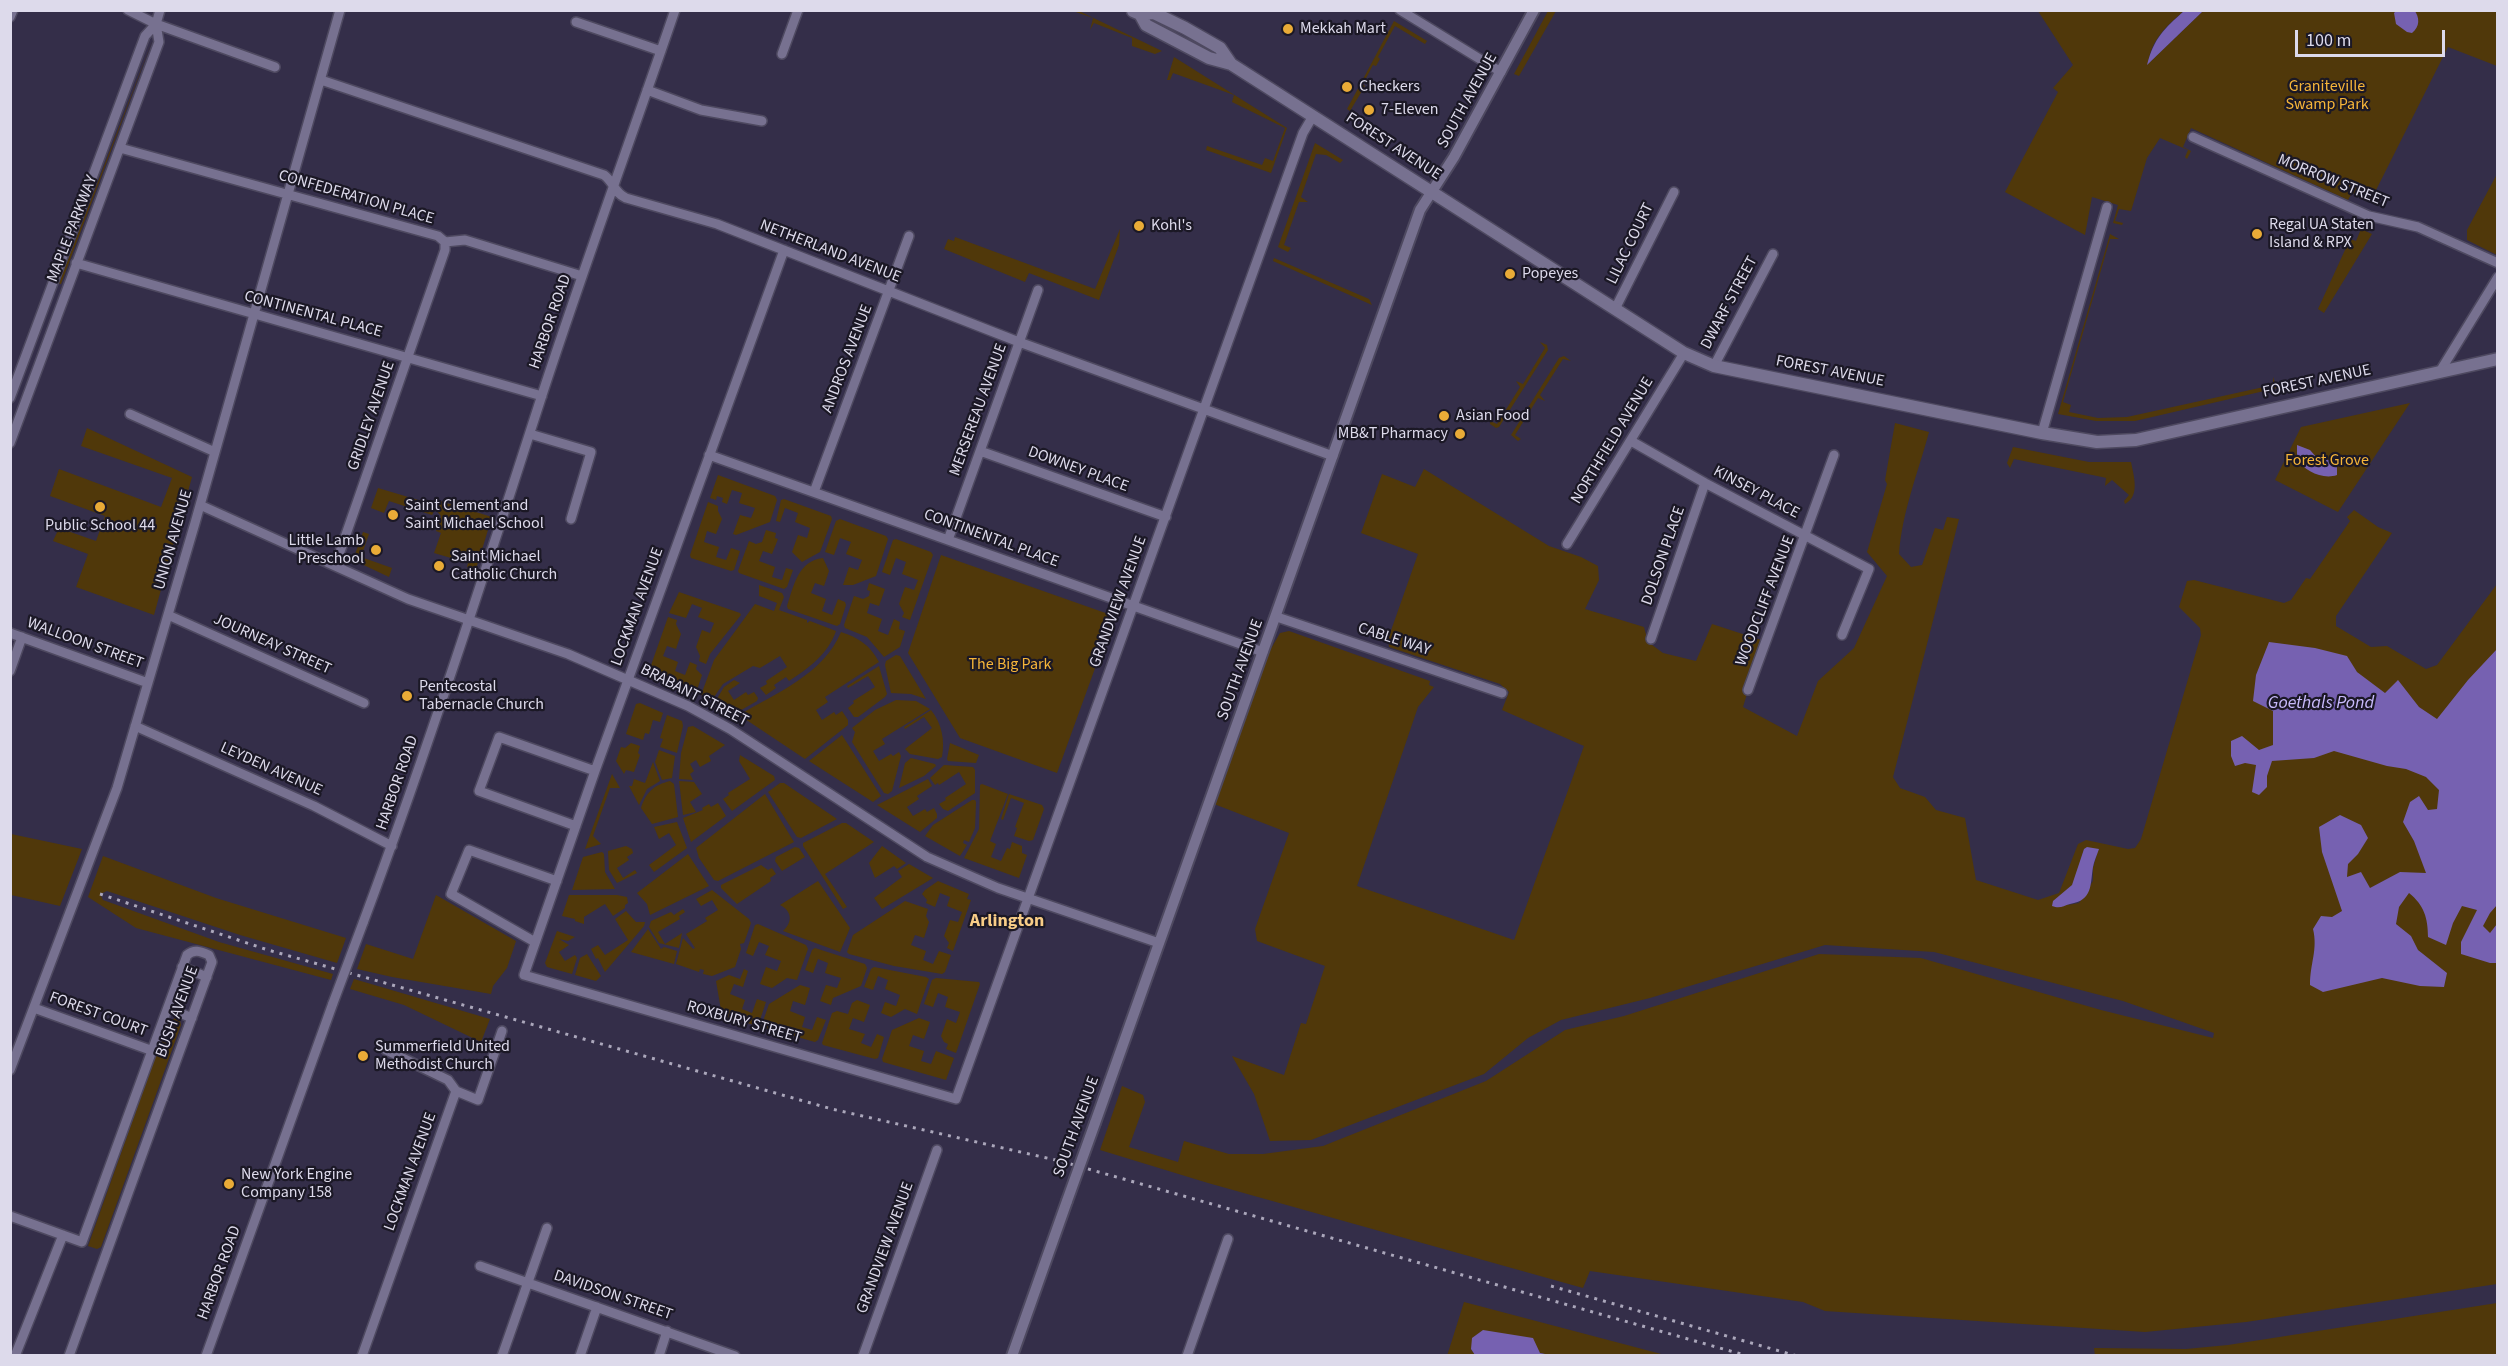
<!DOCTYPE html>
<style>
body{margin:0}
#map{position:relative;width:2508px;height:1366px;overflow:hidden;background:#342e49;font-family:"Source Sans 3",sans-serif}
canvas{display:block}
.frame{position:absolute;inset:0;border:12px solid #dddaeb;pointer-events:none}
.scale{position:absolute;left:2295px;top:30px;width:150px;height:27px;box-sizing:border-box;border:3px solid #dddaeb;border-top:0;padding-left:8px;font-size:18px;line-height:21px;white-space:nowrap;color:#dddaeb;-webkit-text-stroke:4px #1b1825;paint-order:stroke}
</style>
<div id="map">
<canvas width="2508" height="1366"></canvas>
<div class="frame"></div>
<div class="scale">100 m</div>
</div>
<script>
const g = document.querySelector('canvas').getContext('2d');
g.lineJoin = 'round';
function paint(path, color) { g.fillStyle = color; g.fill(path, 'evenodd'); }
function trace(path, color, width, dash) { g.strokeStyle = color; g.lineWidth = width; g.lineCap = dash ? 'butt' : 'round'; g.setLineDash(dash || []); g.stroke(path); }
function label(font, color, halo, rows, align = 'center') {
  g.font = font + ' "Source Sans 3",sans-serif'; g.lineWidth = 4.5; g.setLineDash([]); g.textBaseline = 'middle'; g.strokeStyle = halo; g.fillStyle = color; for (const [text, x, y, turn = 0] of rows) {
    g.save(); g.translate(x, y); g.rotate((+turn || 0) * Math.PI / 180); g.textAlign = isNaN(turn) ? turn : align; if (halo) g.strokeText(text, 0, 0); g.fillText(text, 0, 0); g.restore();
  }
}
paint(new Path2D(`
 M1073 11H1079L1162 51 1155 54 1132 46V38L1094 23 1090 30 1093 18Z
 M1548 11H1556L1519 76 1514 74Z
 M2038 11H2184C2166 26 2151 40 2148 64L2203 11H2497V66L2448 47 2371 200 2352 193 2348 200 2191 128 2183 147 2191 151 2187 159 2185 157 2188 150 2160 138 2147 158 2131 211 2119 209 2115 221 2123 223 2122 225 2113 223 2118 205 2092 197 2085 235 2005 192 2058 92 2053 88 2073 65Z
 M1394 21 1427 41 1425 44 1395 26 1378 57 1380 59 1376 66 1373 65 1363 84 1365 86 1350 111 1347 109Z
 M154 36 61 284H60L59 283Z
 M1174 57 1287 128 1271 173 1206 150 1207 146 1262 165 1265 158 1273 161 1285 128 1232 102 1234 95 1173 73 1170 80H1167Z
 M1315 143 1343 160 1340 163 1326 155 1316 154 1301 197 1308 202H1299L1284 245 1291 248 1288 252 1278 247Z
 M2497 174 2498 255H2497L2467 240V230Z
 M1120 229 1119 245 1099 300 1029 273 1025 282 944 249 948 239 954 241 955 237 1095 289Z
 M2361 229 2372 234 2324 313 2318 309 2350 239 2356 241Z
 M2110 234 2119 239H2110L2063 402 2071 405 2069 412 2098 418 2127 417 2273 385V377L2277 388 2135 421H2096L2058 414Z
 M1274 258 1369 299 1372 305 1273 261Z
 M1540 342 1547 345 1548 350 1499 427 1496 428 1490 424V421L1497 424 1520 387 1516 381 1523 384 1545 348Z
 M1564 356 1571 361 1563 359 1540 395 1545 401 1538 398 1515 435 1521 439 1518 441 1511 435 1559 358Z
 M2410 403 2338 512 2275 480 2301 427Z
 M1895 423 1929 432C1918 473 1902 512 1899 554L1911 567 1922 565 1935 528 1943 530 1947 517 1959 519 1893 777 1900 788 1925 797 1936 810 1965 818 1976 880 2038 900 2059 893 2078 844 2086 840 2128 849 2135 848 2141 839 2201 635 2200 628 2179 607 2187 581 2194 580 2284 603 2291 600 2306 578 2310 579 2350 521 2347 517 2354 510 2378 527 2392 533 2336 616V626L2371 647 2387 646 2426 669 2437 665 2497 584V1284L2246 1322 2145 1332 1825 1311 1803 1302 1590 1271 1583 1288 1208 1183 1100 1150 1122 1086 1143 1095 1145 1102 1129 1147 1178 1162 1184 1141 1229 1154H1263L1323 1146 1486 1081 1565 1030 1624 1016 1819 954 1921 958 2101 1010 2213 1038 2214 1033 2123 1001 1934 952 1825 945 1650 998 1561 1020 1528 1038 1484 1074 1311 1140 1270 1141 1254 1094 1232 1056 1284 1075 1301 1023 1306 1024 1325 966 1257 941 1255 929 1289 833 1214 804 1268 654 1280 633 1289 631 1430 681 1429 685 1434 687 1418 707 1357 886 1514 940 1584 746 1502 710 1509 692 1500 684 1389 647 1388 639 1418 554 1361 533 1382 474 1415 487 1424 469 1549 546 1581 557 1598 566 1599 580 1585 609 1644 627 1648 642 1663 653 1696 661 1712 624 1761 640V648L1743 707 1797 736 1818 681 1854 648 1887 576 1867 552 1887 484 1885 480ZM2084 849 2097 854 2093 868V881L2079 903 2068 905Z
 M87 428 192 477 154 615 76 587 88 554 53 541 59 528 96 541 105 516 50 496 59 469 161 507 172 478 81 446Z
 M2013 447 2089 462H2131C2134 477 2140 496 2125 504L2124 501 2129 495 2112 480 2105 486 2106 478 2102 477 2014 459 2010 468 2007 463Z
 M718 475 775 496 777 500 770 522 736 535 733 534 740 515 751 518 755 508 739 503 742 493 732 490 727 504 722 502 723 498 717 496 716 500 710 498Z
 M378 488 435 505 437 500 492 517 476 569 467 567 468 563 434 553 441 533 436 531 441 516 435 509 432 515 389 501 384 513 371 508Z
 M784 499 831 516 832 519 820 552 802 562 792 552 798 535 807 538 810 528 795 522 798 513 785 508 780 522 776 521 781 500Z
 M708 502 718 506V511L722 519 716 534 707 531 704 542 719 547 716 557 726 560 731 548 740 551 734 570 731 571 691 558 690 555Z
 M840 519 886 536 888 539 876 576 853 585H843L849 567 858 570 862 560 846 554 851 542 840 538 834 555 825 552 836 521Z
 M766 530 776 533 775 538 778 539 772 554 763 551 759 561 775 567 772 577 782 580 786 568 793 570 787 587 784 589 739 573 738 571 749 541 756 544 762 542Z
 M363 532 369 534 361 557 392 568 389 577 353 560Z
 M896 539 931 552 933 555 910 620 902 617 904 613 899 604 905 587 914 590 918 580 902 574 906 562 896 558 890 575 882 572 893 540Z
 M941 555 1114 616 1057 773 960 738 908 653Z
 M823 558 829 571 824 586 815 583 811 593 826 599 822 611 832 615 838 599 845 602 846 605 840 624 837 626 788 609 787 606C794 585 798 561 823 558Z
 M869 583 885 589 879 606 870 603 867 613 882 619 878 631 888 635 894 619 900 622 899 629 905 631 900 647 884 657 867 637 845 628 844 625 854 596 863 599 869 596 870 591 867 590Z
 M759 585 782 593 784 597 779 610 807 620V623L810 621 836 631C828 654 809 668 789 681L786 677 774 685 776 688 766 695 760 688 767 684 766 681 787 667 780 656 760 668 753 666 723 684 712 700 701 695 714 660 755 604 774 611 777 603 759 596Z
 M679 592 740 613 741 615 710 654 706 664 699 661 700 656 696 647 702 630 710 633 714 623 698 617 702 608 692 604 686 618 669 613Z
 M668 617 677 620 676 624 681 634 676 649 667 646 663 656 678 662 675 671 685 675 690 662 697 665 696 669 702 675 696 693 649 671Z
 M841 632C859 638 870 645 879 662L825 697 828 702 816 710 822 720 834 712 836 715 842 711 848 720V725L805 759 739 715C776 693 824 674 841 632Z
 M896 655 900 656 926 699 911 694 891 693 885 665 886 661Z
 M879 666 887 694 885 697 858 717H854L848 708 854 703 853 701 875 687 868 676 848 688 847 686Z
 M734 680 740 683 728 691 734 700 746 692 748 695 754 692 758 698 757 701 736 713 715 702 724 687Z
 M896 700 916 701 930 709 882 739 885 744 873 751 879 761 891 754 893 756 899 752 901 756 892 791 888 794 884 793 852 742 855 732 852 728 875 710Z
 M640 703 663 713 660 722 653 720 649 734 645 733 643 740 626 734 636 704Z
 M931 710C942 724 945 740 942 757L938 759 910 754 905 749 932 728 924 717 905 729 904 727Z
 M667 715 682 721 683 726 677 753 660 747 663 739 660 738Z
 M693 726 725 745 709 756 711 761 700 767 696 760 690 764 694 771 690 774 693 780 679 779 681 753 688 727Z
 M842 735 881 796 873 802 809 761Z
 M631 743 640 746 638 753 640 755 634 772 626 770 624 774 616 761 621 747 625 748Z
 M950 743 979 755 976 763 948 761 947 759Z
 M659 750 675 756 672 778 662 780 655 762Z
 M740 755 774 776 775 780 732 811 723 799 729 795 728 793 750 779 739 761Z
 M911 758 935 764 936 766 924 776 899 788 905 763Z
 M653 762 660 781 647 789 639 805 629 786H632L634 779 645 783Z
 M944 765 973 767 975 770V793L948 811 943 809 939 804 946 800 945 798 966 784 959 772 939 785 938 783 935 785 930 778Z
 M612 774 620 788H610L593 836 601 844 585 849Z
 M928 779 932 786 917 796 919 799 907 807 913 816 925 809 927 812 934 808 937 814V818L920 832 877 805Z
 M670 781 674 784 678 817 652 824 641 808C646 792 654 785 670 781Z
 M679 781 694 782 702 794 690 802 696 812 683 815Z
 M780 783H784L837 819 801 838 797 837 768 792Z
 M982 784 1008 794 990 841 996 844 991 857 1001 861 1007 848 1010 849 1012 842 1022 846V853L1027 855 1019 878 964 858 979 829 980 785Z
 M765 794 794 842 718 881 714 880 699 858 696 848Z
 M1009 794 1042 805 1044 809 1033 840 1029 841 1014 836 1017 828 1015 827 1024 803 1011 798 1003 820 1001 819Z
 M972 800H975L976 802 975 828 969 842 964 840 963 843 967 845 960 856 925 836 933 825Z
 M718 803 726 816 691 842 683 818 703 810 702 808 709 804 711 807Z
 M677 822 687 848 654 872 649 865 676 845 669 833 659 839 654 827Z
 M842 823H846L874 842 825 874 847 907 843 909 803 846V843Z
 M11 834 82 849 60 906 11 895Z
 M626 846 632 849 633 853 627 857 629 860 617 868 623 878 635 870 637 873 617 883 609 870 608 851Z
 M882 846 906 863 897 869 894 866 875 878 869 863Z
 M795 847 799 848 805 857 782 871 775 861 776 857Z
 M602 852 604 854 605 872 615 889 572 890 583 857Z
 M688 854 709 886 650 915 647 904 637 893Z
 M103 856 216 898 346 938 337 963 240 935 107 891 100 894 103 900 219 942 333 974 331 980 136 928 88 897Z
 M909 864 933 878 882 909 874 898 902 877 898 871Z
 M761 865 768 870 772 868 776 874 770 878 771 881 737 904 721 888V885Z
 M818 881 850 928 840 952 783 931C793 922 792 911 780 905Z
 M938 881 969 894 967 899 971 900 953 951 947 948 949 943 944 936 950 920 958 922 962 912 947 906 950 897 940 893 935 907 926 903 927 900 922 894 925 890Z
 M712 890 749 919 751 923 744 943 740 944 741 949 735 967 712 976 703 974 704 970 700 969 699 972 676 964 683 938 693 949 695 948 686 934 707 921 705 918 718 910 712 900 701 906 696 899Z
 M436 895 516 941 507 968 493 986 491 994 392 977 357 969 366 944 413 959Z
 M569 895H617L627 897 628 903 625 905V908L613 916 605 904 584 917V924L575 921V919L562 916Z
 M905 901 928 909 926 916 929 922 924 938 915 935 911 945 926 951 923 960 933 964 939 951 951 955 945 972 942 974 894 966 849 954 847 952 853 935Z
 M683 909 685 912 679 916 680 919 658 932 665 944 682 933 679 948 659 943 649 927 651 921 671 912 674 915Z
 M626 911 636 922H645L644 926 605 972 598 958 596 959 591 949 598 945 605 955 628 940 615 919Z
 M758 924 806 945 808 949 797 980 787 978 772 988 760 984 766 967 777 971 781 961 765 955 769 946 759 942 753 956 746 953 755 925Z
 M648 929 661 949 664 947 677 951 674 964 631 952Z
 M557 931 575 937 568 941 559 939 569 945 559 952 565 961 575 955 577 958 572 974 547 967 545 963Z
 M815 948 865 964 867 968 861 986 833 998 831 1005 820 1001 826 985 837 988 841 978 825 973 828 963 818 959 813 973 805 970 812 950Z
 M587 954 601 976 596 981 575 975 580 958Z
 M874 967 926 977 929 979 917 1014 905 1009 891 1017 881 1013 885 1002 896 1006 900 995 885 989 888 980 878 976 873 990 864 987 871 969Z
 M744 969 748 971 743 987 734 984 730 994 745 1000 742 1009 752 1013 757 999 766 1002 758 1026 722 1016 716 981 729 975 740 979Z
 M936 978 979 982 980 984 956 1053 946 1049 948 1044 944 1042 941 1036 947 1019 956 1023 960 1012 945 1007 948 997 938 993 933 1007 924 1004 932 980Z
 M354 979 490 1019 481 1042 404 1005 350 989Z
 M800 985 810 988 805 1005 793 1001 790 1011 805 1017 802 1027 812 1030 817 1017 826 1020 818 1040 815 1042 761 1027 769 1004Z
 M857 1000 870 1005 864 1022 853 1018 849 1029 865 1034 861 1043 871 1047 877 1034 884 1037 878 1058 875 1059 823 1045 822 1043 832 1013 837 1011 848 1014 852 1003Z
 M175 1018 180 1020 181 1025 101 1247 97 1249 88 1246 167 1024Z
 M919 1018 930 1022 924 1039 913 1035 909 1046 924 1051 921 1061 931 1064 936 1051 954 1058 946 1080 883 1062 882 1059 892 1030Z
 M1464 1302 1665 1355H1550L1540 1353 1471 1349 1475 1355 1447 1356Z
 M2497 1303V1355L2095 1356 2094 1348 2186 1349 2228 1345Z`), '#50380a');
paint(new Path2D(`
 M2414 10C2420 17 2420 27 2412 33L2407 32 2396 24 2394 13 2396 11Z
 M2184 11H2203L2147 65C2154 38 2164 29 2184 11Z
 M2297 445 2310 450 2317 458C2325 459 2330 459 2337 464V475C2323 480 2304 471 2297 459Z
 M2269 642 2315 648 2347 656 2357 672 2385 693 2398 680 2419 707 2437 719 2468 680 2497 649V905L2490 913 2483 926 2490 933 2497 924V963H2490L2461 954V942L2477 910 2462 906 2453 923 2446 945 2428 937C2428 918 2424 905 2409 893L2399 907 2396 924 2411 936 2418 950 2447 973 2444 987 2420 986 2382 978 2323 992 2310 985C2310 963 2318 950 2313 929L2321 916 2332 917 2342 911 2322 852 2319 827 2340 815 2361 825 2368 838 2358 854 2348 864 2347 877 2361 872 2370 888 2400 872 2426 873 2414 841 2403 822 2410 802 2419 796 2428 810 2437 809 2439 790 2426 777 2406 769 2387 766 2334 751 2314 758 2272 761 2267 776V787L2259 795 2252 792 2256 765 2245 763 2235 766 2231 756V741L2242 736 2259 750 2273 745V711L2253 701 2256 675Z
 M2087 847 2099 849C2097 855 2094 861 2093 867 2090 885 2093 900 2070 904 2063 906 2060 909 2052 906L2053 901 2072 885 2084 849Z
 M1483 1330 1533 1338 1540 1353 1550 1355H1475L1471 1349 1472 1338Z`), '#7661b1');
const minor = new Path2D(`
 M128 10 156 24 275 67
 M1400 10 1501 72
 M10 17 13 10
 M576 22 661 51
 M782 54 798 10
 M321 80 604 175C614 182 614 193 626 198L717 224 1019 342 1333 456
 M647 90 701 110 762 121
 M2193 137 2369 216 2418 227 2498 263
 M120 148 438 236 445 242
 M445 242 465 240 582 276
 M784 250 595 771 524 975 956 1099 1303 133 1313 116
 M76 263 542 396
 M1615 309 1674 192
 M1714 366 1773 254
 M2439 373 2498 277
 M10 398 145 36 156 24
 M130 414 215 452
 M2042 433 2107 207
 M530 434 591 452 571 519
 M1631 441 1705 483 1869 569 1842 635
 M10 443 159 42 156 24 160 10
 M980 451 1166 517
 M709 455 1263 652
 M814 492 909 236
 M200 505 408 599 568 654 688 706 730 729 927 857 998 888 1159 943
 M948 540 1038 290
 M1567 544 1684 353
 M335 566 445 250V242
 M168 615 364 703
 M1277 617 1502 693
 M10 633 148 683
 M1651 639 1705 483
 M10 671 22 637
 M1748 690 1834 455
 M135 726 314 806 392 846
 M576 826 479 791 499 737 595 771
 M363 923C428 749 485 572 542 395 584 266 631 139 675 10
 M535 942 451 894 469 850 557 881
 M182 967 207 977
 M34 1008 153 1051
 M168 1008 192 1018
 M386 1050 448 1080 456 1091 478 1100 502 1031
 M10 1070 117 788 195 523 340 10
 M10 1216 82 1242 187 955C194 949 200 951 209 955L212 962 69 1356
 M480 1266 735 1356
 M15 1356 63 1235
 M206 1356 333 1003
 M362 1356 456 1091
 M502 1356 547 1228
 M580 1356 597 1307
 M659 1356 667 1331
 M863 1356 937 1150
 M1187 1356 1228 1239`);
const tertiary = new Path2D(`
 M1095 1123 1420 210 1454 157 1534 10
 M1012 1356 1067 1201`);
const secondary = new Path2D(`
 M1133 11 1140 14 1154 13 1185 28 1220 48 1231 64
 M1140 14 1146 25 1209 58 1231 64 1684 353 1714 366 2042 433 2097 442 2136 440 2498 359`);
trace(minor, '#4e4960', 12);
trace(tertiary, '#4e4960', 14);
trace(secondary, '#4e4960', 15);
trace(minor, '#777190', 9);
trace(tertiary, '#777190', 10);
trace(secondary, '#777190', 12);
trace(new Path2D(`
 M100 894 268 950 832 1109 1060 1161 1748 1356
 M1551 1286 1797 1356`), '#aba7bb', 3, [3, 6]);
const minorBridge = new Path2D(`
 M333 1003 363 923`);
const tertiaryBridge = new Path2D(`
 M1067 1201 1095 1123`);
trace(minorBridge, '#4e4960', 12, []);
trace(tertiaryBridge, '#4e4960', 14, []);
trace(minorBridge, '#777190', 9);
trace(tertiaryBridge, '#777190', 10);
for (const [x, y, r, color] of [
 [1288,29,6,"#e9ab37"],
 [1347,87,6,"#e9ab37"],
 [1369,110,6,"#e9ab37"],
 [1139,226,6,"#e9ab37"],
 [2257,234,6,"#e9ab37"],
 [1510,274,6,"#e9ab37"],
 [1444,416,6,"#e9ab37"],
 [1460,434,6,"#e9ab37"],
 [100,507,6,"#e9ab37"],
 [393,515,6,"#e9ab37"],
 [376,550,6,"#e9ab37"],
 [439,566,6,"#e9ab37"],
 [407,696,6,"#e9ab37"],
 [363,1056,6,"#e9ab37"],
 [229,1184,6,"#e9ab37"]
]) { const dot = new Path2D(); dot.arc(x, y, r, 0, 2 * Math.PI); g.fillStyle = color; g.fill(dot); trace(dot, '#1b1825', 2); }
label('16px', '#dddaeb', '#1b1825', [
 ["Mekkah Mart",1300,29],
 ["Checkers",1359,87],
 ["7-Eleven",1381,110],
 ["Regal UA Staten",2269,225],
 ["Island & RPX",2269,243],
 ["Kohl's",1151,226],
 ["Popeyes",1522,274],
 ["Asian Food",1456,416],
 ["MB&T Pharmacy",1448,434,"right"],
 ["Saint Clement and",405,506],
 ["Saint Michael School",405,524],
 ["Public School 44",100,526,"center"],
 ["Little Lamb",364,541,"right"],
 ["Preschool",364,559,"right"],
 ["Saint Michael",451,557],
 ["Catholic Church",451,575],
 ["Pentecostal",419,687],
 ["Tabernacle Church",419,705],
 ["Summerfield United",375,1047],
 ["Methodist Church",375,1065],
 ["New York Engine",241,1175],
 ["Company 158",241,1193]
], 'left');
label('16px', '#f6b539', '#1b1825', [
 ["Graniteville",2327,87],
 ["Swamp Park",2327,105],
 ["Forest Grove",2327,461],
 ["The Big Park",1010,665]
]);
label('16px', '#dddaeb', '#1b1825', [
 ["SOUTH AVENUE",1468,101,-61],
 ["FOREST AVENUE",1393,147,33],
 ["MORROW STREET",2333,182,22],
 ["CONFEDERATION PLACE",356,198,16],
 ["MAPLE PARKWAY",73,229,-69],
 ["LILAC COURT",1631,244,-64],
 ["NETHERLAND AVENUE",830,252,21],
 ["DWARF STREET",1730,303,-62],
 ["CONTINENTAL PLACE",313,315,15],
 ["HARBOR ROAD",551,322,-71],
 ["ANDROS AVENUE",848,359,-69],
 ["FOREST AVENUE",1830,372,11],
 ["FOREST AVENUE",2317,382,-12],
 ["MERSEREAU AVENUE",979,410,-70],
 ["GRIDLEY AVENUE",372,416,-71],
 ["NORTHFIELD AVENUE",1613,441,-59],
 ["DOWNEY PLACE",1078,470,20],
 ["KINSEY PLACE",1756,493,28],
 ["CONTINENTAL PLACE",991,539,20],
 ["UNION AVENUE",174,540,-74],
 ["DOLSON PLACE",1664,556,-71],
 ["WOODCLIFF AVENUE",1766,601,-69],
 ["GRANDVIEW AVENUE",1119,602,-70],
 ["LOCKMAN AVENUE",638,607,-70],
 ["CABLE WAY",1394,640,18],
 ["WALLOON STREET",85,644,20],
 ["JOURNEAY STREET",272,645,24],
 ["SOUTH AVENUE",1241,670,-70],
 ["BRABANT STREET",694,696,27],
 ["LEYDEN AVENUE",271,770,24],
 ["HARBOR ROAD",398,783,-71],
 ["BUSH AVENUE",178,1012,-70],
 ["FOREST COURT",98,1015,20],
 ["ROXBURY STREET",744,1023,16],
 ["SOUTH AVENUE",1077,1127,-70],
 ["LOCKMAN AVENUE",411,1172,-70],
 ["GRANDVIEW AVENUE",886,1248,-70],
 ["HARBOR ROAD",220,1273,-70],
 ["DAVIDSON STREET",613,1296,19]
]);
label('italic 18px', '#c8bafb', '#1b1825', [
 ["Goethals Pond",2321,704]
]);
label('bold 18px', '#f8cd87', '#1b1825', [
 ["Arlington",1007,922]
]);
</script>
